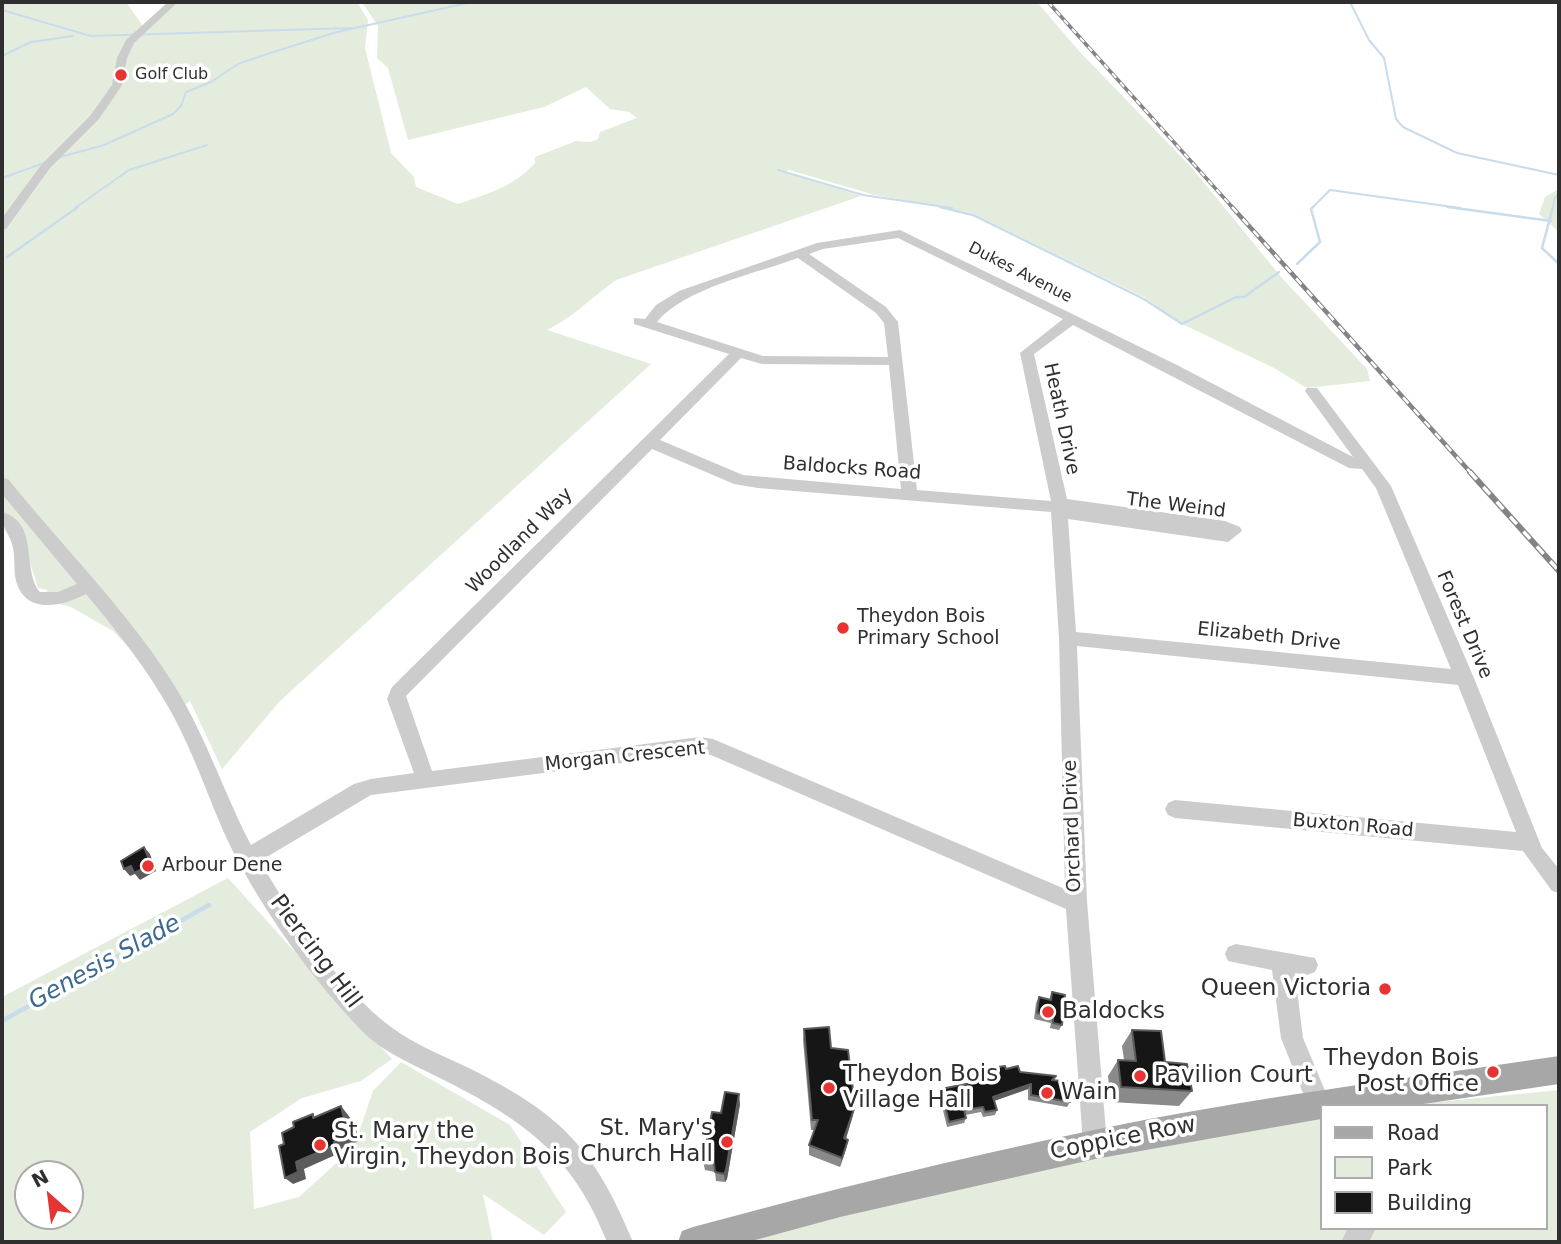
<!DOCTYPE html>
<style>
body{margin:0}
#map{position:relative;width:1561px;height:1244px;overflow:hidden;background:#fff;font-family:"DejaVu Sans",sans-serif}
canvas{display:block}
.frame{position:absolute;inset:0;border:4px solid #2f2f2f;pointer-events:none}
.legend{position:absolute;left:1320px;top:1104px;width:228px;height:126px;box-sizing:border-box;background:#fff;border:2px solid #acacac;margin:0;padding:9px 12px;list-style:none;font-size:21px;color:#2f2f2f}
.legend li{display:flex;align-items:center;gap:14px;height:35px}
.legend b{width:35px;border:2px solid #acacac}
.north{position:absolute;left:14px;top:1160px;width:70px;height:70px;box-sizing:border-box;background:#fff;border:2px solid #acacac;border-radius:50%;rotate:332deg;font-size:19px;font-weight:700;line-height:28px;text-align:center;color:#2f2f2f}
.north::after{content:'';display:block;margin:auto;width:24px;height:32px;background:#e63432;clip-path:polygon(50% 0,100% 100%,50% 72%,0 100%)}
</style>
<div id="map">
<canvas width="1561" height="1244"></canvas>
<div class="frame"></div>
<ul class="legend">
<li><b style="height:9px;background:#a7a7a7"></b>Road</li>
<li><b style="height:19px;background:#e4ecdd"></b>Park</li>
<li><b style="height:19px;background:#161616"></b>Building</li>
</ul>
<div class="north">N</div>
</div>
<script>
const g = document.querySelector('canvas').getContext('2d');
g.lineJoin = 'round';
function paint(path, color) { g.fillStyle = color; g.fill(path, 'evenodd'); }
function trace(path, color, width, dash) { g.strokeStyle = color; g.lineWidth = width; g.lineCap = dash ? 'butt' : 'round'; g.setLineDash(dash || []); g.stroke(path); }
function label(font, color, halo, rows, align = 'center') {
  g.font = font + ' "DejaVu Sans",sans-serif'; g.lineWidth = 7; g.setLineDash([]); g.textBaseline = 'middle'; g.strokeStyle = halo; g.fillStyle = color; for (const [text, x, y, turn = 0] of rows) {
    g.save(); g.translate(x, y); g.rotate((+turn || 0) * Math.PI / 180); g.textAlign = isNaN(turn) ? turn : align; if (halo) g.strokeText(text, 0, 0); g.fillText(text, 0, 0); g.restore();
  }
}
paint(new Path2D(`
 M2 2H126L145 29 176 2H357L368 20 365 48 391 153 414 177 416 187 458 204C486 194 514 187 535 163V157L576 141 591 142 598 139 600 132 637 118 629 112 610 109 586 87 544 107 408 140 388 68 377 58 378 26 362 2H1037L1079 51 1192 168 1282 278 1367 369 1370 381 1307 388 1274 368 1178 322 1146 298 969 212 875 195 789 170 785 172 861 196 616 280C592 297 574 317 547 330L651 364 280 701 222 769 190 701 184 705 113 631 71 607 39 599 48 590 38 588 19 528 2 514Z
 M1559 189V232L1539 214 1545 197Z
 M228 878 392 1059 361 1081 302 1098 250 1132 254 1209 299 1197 354 1147 373 1091 401 1062 510 1125 566 1212 544 1235 483 1194 493 1242H2V997ZM28 1174H70V1216H28Z
 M1559 1090V1242H733L847 1211 1274 1120 1321 1115V1228H1545V1106H1398Z`), '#e4ecdd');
trace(new Path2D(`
 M1350 2 1369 40 1384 58 1396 119 1403 127 1457 153 1559 175
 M2 10 91 36 351 28
 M2 56 31 42 73 36
 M57 158 104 145 173 114 181 106 186 92 211 82 238 64 267 54 337 32 472 2
 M778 170 863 195 952 208
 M2 178 47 162
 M75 208 129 170 207 145
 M1312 208 1330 190 1460 208
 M1553 208 1555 197 1559 194`), '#c9dcec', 2);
trace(new Path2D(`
 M940 207 973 215 1144 299 1182 324 1236 297H1244L1279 272
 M1448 207 1551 221
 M1553 207 1542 248 1559 264
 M7 257 78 207
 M1297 264 1320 242 1311 209 1313 207`), '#c9dcec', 2.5);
trace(new Path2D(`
 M2 1021 209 905`), '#c9dcec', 4.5);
paint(new Path2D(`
 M168 2H178L134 43 127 58 122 85 110 103 98 120 50 168 6 229 2 230V218L42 164 90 116 112 85 117 58 126 40Z
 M900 230 1177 365 1353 457 1305 391 1307 388H1317L1391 486 1474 678 1542 848 1559 869V893L1552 891 1523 851 1175 818 1168 815 1165 809 1168 803 1175 800 1516 832 1458 685 1077 646 1087 901 1107 1144 1104 1153 1095 1156 1086 1153 1083 1144 1066 909 711 755 700 753 371 795 260 861C290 914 342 991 391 1027 415 1045 444 1056 471 1069 562 1115 594 1148 633 1242H607C572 1153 522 1119 438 1077 410 1063 380 1051 358 1027 312 978 272 923 240 865 216 821 202 773 180 729 156 680 121 636 86 594 59 608 22 615 15 576 14 567 15 557 13 548 10 532 1 530 2 512 40 523 21 569 40 592H58L77 584 2 494V478L8 479C61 545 123 606 169 677 204 730 222 789 251 845L354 784 371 779 414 773 387 699 392 687 729 354 634 324V318L645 319 656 305 679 291 817 243ZM898 238 1063 319 1020 353 1051 501 917 490 898 322 886 307 809 254 823 249ZM798 258 876 313 884 323 888 357 763 356 657 322C683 289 757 273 798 258ZM1073 325 1349 468 1362 469 1376 488 1451 669 1076 632 1068 519 1228 542 1242 531 1240 527 1225 521 1067 499 1034 354ZM741 358 762 364 889 365 901 489 743 475 660 440ZM652 449 734 484 758 488 1051 512 1059 638 1065 889 713 739 700 737 432 771 406 696Z
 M1236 944 1315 958 1318 965 1315 972 1307 975 1295 973 1303 1038 1331 1105 1321 1106V1116L1311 1113 1281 1038 1272 970 1228 961 1225 954 1228 947Z
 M1348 1228H1376L1369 1242H1341Z`), '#ccc');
paint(new Path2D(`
 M1559 1056V1084L1410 1106H1321V1119L1095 1159 840 1217 748 1242H678L682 1231 693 1227C826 1191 959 1158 1094 1130 1248 1098 1404 1079 1559 1056Z`), '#a7a7a7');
const railFar2 = new Path2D(`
 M1048 2 1233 208`);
const railFar1 = new Path2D(`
 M1232 207 1471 473`);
const rail = new Path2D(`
 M1470 472 1559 571`);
trace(railFar2, '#848484', 3.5);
trace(railFar1, '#848484', 4.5);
trace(rail, '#848484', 6);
trace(railFar2, '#fff', 2, [6]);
trace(railFar1, '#fff', 2.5, [8]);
trace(rail, '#fff', 3.5, [10]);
paint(new Path2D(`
 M1052 992 1062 1025 1059 1030 1050 1028 1051 1023 1034 1019 1036 1003 1039 997 1049 1000Z
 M804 1029 831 1048 853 1115 846 1139 848 1140 846 1149 840 1167 809 1155V1145L815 1130H811L803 1040Z
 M1132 1030 1165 1062 1192 1091 1179 1106 1111 1102 1108 1076 1118 1060H1124L1122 1046Z
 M1006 1069 1054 1080 1070 1102 1067 1107 1028 1100V1089L994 1101 997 1110 995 1115 983 1117 981 1112 965 1115 966 1118 964 1123 947 1127 939 1094 941 1089 973 1083 971 1077 973 1071Z
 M740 1104 727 1179 725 1182 716 1181 715 1172 705 1170 703 1161 721 1113Z`), '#8a8a8a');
paint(new Path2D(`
 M144 847 150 854 156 871 140 880 135 874 130 876 124 869Z
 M1031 1084 1028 1089 991 1102 993 1097Z
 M739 1094 740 1104 727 1179 725 1182 724 1174Z
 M341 1106 355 1124 359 1141 341 1149 342 1152 304 1169 306 1179 293 1184 285 1178 296 1162 334 1142 344 1119Z
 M855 1106 853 1115 843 1148 844 1138Z
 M848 1140 846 1149 840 1167 842 1158Z`), '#5c5c5c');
const building = new Path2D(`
 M144 847 151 865 134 873 131 866 124 869 121 861Z
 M1052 992 1065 995 1062 1025 1053 1023V1017L1037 1013 1039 997 1051 1000Z
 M829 1027 831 1048 848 1050 855 1106 844 1138 848 1140 842 1158 809 1145 818 1120H812L804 1029Z
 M1132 1030 1161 1031 1165 1062 1187 1064 1192 1091 1121 1087 1118 1060 1136 1061Z
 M1005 1066 1006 1069 1018 1066 1020 1072 1056 1076 1052 1080 1070 1082V1102L1031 1095V1084L993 1097 997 1110 985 1112 983 1107 964 1110 966 1118 949 1122 941 1089 976 1082 973 1071Z
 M725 1092 739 1094 726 1170 724 1174 715 1172 714 1163 703 1161 712 1112 721 1113Z
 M341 1106 344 1119 348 1117 352 1134 334 1142 335 1145 296 1162 298 1172 285 1178 279 1146 284 1144 282 1133 294 1127 293 1122 313 1114V1118Z`);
paint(building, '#161616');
trace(building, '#5c5c5c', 2);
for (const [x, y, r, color] of [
 [121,75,7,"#e63432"],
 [843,628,7,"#e63432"],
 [148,866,7,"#e63432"],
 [1385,989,7,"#e63432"],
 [1048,1012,7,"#e63432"],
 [1493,1072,7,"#e63432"],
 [1140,1076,7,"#e63432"],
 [829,1088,7,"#e63432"],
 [1047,1093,7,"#e63432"],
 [727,1142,7,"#e63432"],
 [320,1145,7,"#e63432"]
]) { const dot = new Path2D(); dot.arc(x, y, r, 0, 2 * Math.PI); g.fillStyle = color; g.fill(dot); trace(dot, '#fff', 2.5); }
label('16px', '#2f2f2f', '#fff', [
 ["Golf Club",135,75]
], 'left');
label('16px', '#2f2f2f', '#fff', [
 ["Dukes Avenue",1020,273,27]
]);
label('19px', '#2f2f2f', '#fff', [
 ["Heath Drive",1061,419,78],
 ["Baldocks Road",852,469,4],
 ["The Weind",1176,506,7],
 ["Woodland Way",520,541,-45],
 ["Forest Drive",1464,625,67],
 ["Elizabeth Drive",1269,637,6],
 ["Morgan Crescent",625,757,-6],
 ["Orchard Drive",1073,826,-92],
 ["Buxton Road",1353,826,5]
]);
label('19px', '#2f2f2f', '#fff', [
 ["Theydon Bois",857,617],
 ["Primary School",857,639],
 ["Arbour Dene",162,866]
], 'left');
label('23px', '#2f2f2f', '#fff', [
 ["Piercing Hill",315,952,53],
 ["Coppice Row",1123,1139,-11]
]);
label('23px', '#2f2f2f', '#fff', [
 ["Queen Victoria",1371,989,"right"],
 ["Baldocks",1062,1012],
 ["Theydon Bois",1479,1059,"right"],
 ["Post Office",1479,1085,"right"],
 ["Theydon Bois",843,1075],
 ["Village Hall",843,1101],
 ["Pavilion Court",1154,1076],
 ["Wain",1061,1093],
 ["St. Mary's",713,1129,"right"],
 ["Church Hall",713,1155,"right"],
 ["St. Mary the",334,1132],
 ["Virgin, Theydon Bois",334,1158]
], 'left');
label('italic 24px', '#3c6992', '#fff', [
 ["Genesis Slade",105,963,-29]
]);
</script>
